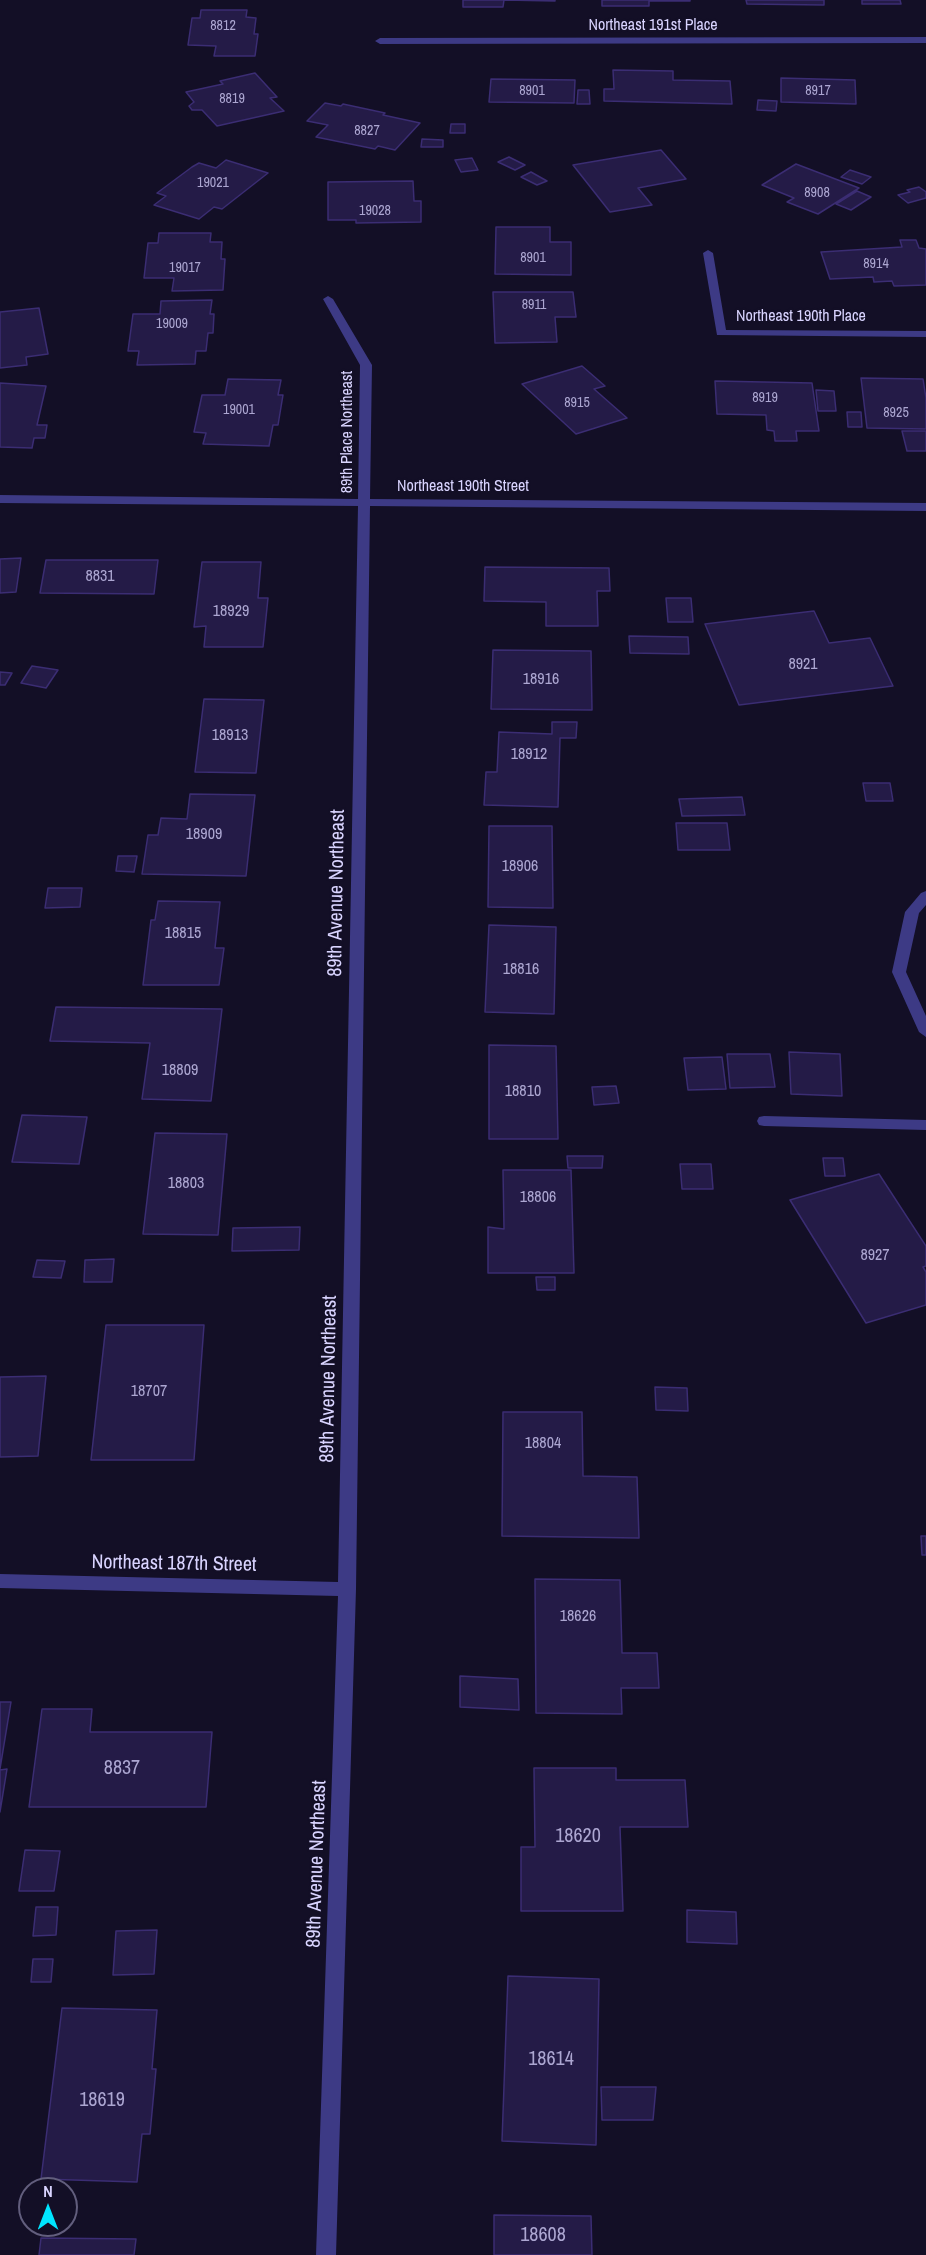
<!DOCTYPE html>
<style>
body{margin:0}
#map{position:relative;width:926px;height:2255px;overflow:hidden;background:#130f26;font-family:"Archivo Narrow",sans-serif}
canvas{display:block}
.north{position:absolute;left:18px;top:2177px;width:60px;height:60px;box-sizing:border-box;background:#130f26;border:2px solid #625e7d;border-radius:50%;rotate:0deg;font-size:16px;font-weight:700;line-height:24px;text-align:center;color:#d9d4ff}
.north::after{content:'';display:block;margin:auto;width:21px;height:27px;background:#00e5ff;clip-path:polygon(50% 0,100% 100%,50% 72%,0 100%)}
</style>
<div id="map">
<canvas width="926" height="2255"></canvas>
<div class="north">N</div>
</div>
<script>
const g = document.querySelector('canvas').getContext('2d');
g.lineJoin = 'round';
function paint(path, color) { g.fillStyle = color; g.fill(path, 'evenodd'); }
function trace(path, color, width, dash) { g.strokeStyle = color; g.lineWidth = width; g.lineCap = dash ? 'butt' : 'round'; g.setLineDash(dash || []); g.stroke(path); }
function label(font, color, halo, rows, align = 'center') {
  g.font = font + ' "Archivo Narrow",sans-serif'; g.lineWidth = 4.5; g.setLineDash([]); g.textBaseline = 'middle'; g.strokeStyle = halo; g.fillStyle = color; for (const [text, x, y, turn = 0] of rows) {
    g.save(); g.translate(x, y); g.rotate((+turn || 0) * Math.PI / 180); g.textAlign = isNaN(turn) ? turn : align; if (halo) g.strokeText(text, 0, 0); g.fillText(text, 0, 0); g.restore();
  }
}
const building = new Path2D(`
 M463 0H555V1L504 0 503 7H463Z
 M602 0H690V1H649V6H602Z
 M746 0H824V5L747 4Z
 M862 0H900L901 4H862Z
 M201 10H247L246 17 256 18 254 34H258L255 56H214L216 46 188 45 192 18H200Z
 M613 70 673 71V80L730 81 732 104 604 101V89H614Z
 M255 73 277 97 270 98 284 111 217 126 202 110H192L189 106 194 102 186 92 223 84 220 81Z
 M781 78 855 80 856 104 781 102Z
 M491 79 575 80 574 103 489 102Z
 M578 90H589L590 104H577Z
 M758 100 777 101 776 111 757 110Z
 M325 103 341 106 343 104 385 113 383 115 420 123 395 150 378 146 375 149 316 137 328 125 307 121Z
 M451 124H465V133H450Z
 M422 139 443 140V147H421Z
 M661 150 686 179 638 188 652 205 610 212 573 165Z
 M509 157 525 165 515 170 498 162Z
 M472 158 478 170 461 172 455 160Z
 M226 160 268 173 222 209 214 207 199 219 154 205 166 196 157 193 192 167 199 163 216 168Z
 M796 164 859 188 818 214 787 202 794 198 762 185Z
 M850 170 871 177 862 184 841 177Z
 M531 172 547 181 537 185 521 177Z
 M413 181 414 201H421V222L356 223V220H328V182Z
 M919 187 926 192V198L908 203 898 195 910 192 907 190Z
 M857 191 871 197 851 210 836 204Z
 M496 227H550V242H571V275L495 274Z
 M159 233H211L210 242H222L221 259H225L223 290 172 291 174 278H144L148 243H158Z
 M900 240H916L919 248 926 249V285L894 286 892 281 874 282 873 277 830 279 821 252 902 247Z
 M493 292H573L576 317H555L557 342 495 343Z
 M212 300 210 314H214L213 333H208L206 351H196L195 364 137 365 139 351H128L133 314H160L161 301Z
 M39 308 48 354 26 357 27 365 0 368V312Z
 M582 366 605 386 594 389 627 418 576 434 522 384Z
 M861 378 923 379 926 398V429L867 428Z
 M228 379 281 380 278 395H283L278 425H273L269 446 203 444 206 433 194 432 202 395H225Z
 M715 381 812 383 819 431H796L797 441H775L774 431 767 430 766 415 717 414Z
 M0 383 46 386 37 425H47L45 438H34L32 448 0 447Z
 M816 390 834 391 836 411H818Z
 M847 412H861L862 427H848Z
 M902 431H926V451H907Z
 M21 558 16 592 0 593V559Z
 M46 560H158L154 594 40 593Z
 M202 562H261L258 598H268L263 647H204L206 626 194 627Z
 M485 567 609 568 610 591H597L598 626H546V602L484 601Z
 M666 598H691L693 622H668Z
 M814 611 829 643 870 638 893 686 739 705 705 624Z
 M629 636 688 637 689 654 630 653Z
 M493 650 591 651 592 710 491 709Z
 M32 666 58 670 46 688 21 683Z
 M0 672 12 673 5 685H0Z
 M204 699 264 700 256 773 195 772Z
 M552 722H577L576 738H560L558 807 484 805 486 772H497L499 732 552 734Z
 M863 783H890L893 801H866Z
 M190 794 255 795 246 876 142 874 148 835H158L161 818 187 819Z
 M742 797 745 815 682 816 679 799Z
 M676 823H727L730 850H678Z
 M489 826H552L553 908 488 907Z
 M118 856H137L134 872 116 871Z
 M48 888H82L80 907 45 908Z
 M158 901 220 902 215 948H224L219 985H143L151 920H155Z
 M489 925 556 927 554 1014 485 1012Z
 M56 1007 222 1009 211 1101 142 1099 150 1043 50 1041Z
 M489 1045 556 1046 558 1139H489Z
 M789 1052 840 1054 842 1096 791 1094Z
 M727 1054H770L775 1087 730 1088Z
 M722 1057 726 1089 688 1090 684 1058Z
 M616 1086 619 1103 594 1105 592 1087Z
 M22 1115 87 1117 79 1164 12 1162Z
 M155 1133 227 1134 218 1235 143 1234Z
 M567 1156H603L602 1168H568Z
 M823 1158H843L845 1176H825Z
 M680 1164H711L713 1189H682Z
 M503 1170H571L574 1273H488V1227L504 1229Z
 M879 1174 926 1246V1266L923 1267 926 1272V1305L866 1323 790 1200Z
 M300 1227 299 1250 232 1251 233 1228Z
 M114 1259 112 1282H84L85 1260Z
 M37 1260 65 1261 61 1278 33 1277Z
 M536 1277H555V1290H537Z
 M106 1325H204L194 1460H91Z
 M46 1376 38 1456 0 1457V1377Z
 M655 1387 687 1388 688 1411 656 1410Z
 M503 1412H582L583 1476 637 1477 639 1538 502 1536Z
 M921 1536H926V1555H922Z
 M535 1579 620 1580 622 1653H657L659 1688H621L622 1714 536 1713Z
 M460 1676 518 1679 519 1710 460 1707Z
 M0 1702H11L0 1769Z
 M42 1709H92L90 1732H212L206 1807H29Z
 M534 1768H616V1780H685L688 1827H620L623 1911H521V1847H535Z
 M7 1769 0 1812V1770Z
 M25 1850 60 1851 54 1891H19Z
 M36 1907H58L56 1935 33 1936Z
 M687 1910 736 1912 737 1944 687 1942Z
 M157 1930 154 1974 113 1975 116 1931Z
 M33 1959H53L51 1982H31Z
 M508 1976 599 1979 596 2145 502 2141Z
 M62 2008 157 2010 152 2069H156L150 2134H142L137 2182 41 2179Z
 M601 2087H656L653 2120H602Z
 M494 2215 591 2216 592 2255H494Z
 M41 2238 136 2239 134 2255H39Z`);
paint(building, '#241b47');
trace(building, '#3b2d73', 1.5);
paint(new Path2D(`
 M764 1116 926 1120V1130L764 1126 759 1125 757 1121 759 1117Z`), '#3d3a85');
paint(new Path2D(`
 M926 37V43L380 44 375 41 380 38Z
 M708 250 713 253 726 330 926 331V337L717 335 703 253Z
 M328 296 333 299 372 365 370 499 926 503V511L370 506 356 1589 336 2255H316L338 1596 0 1588V1574L338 1582 358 506 0 503V495L358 499 360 365 323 299Z
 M926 891V905L919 913 906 972 926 1016V1037L919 1032 892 972 905 912 921 893Z`), '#3d3a85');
label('14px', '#aca6d1', null, [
 ["8812",223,26],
 ["8901",532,91],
 ["8917",818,91],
 ["8819",232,99],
 ["8827",367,131],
 ["19021",213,183],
 ["8908",817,193],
 ["19028",375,211],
 ["8901",533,258],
 ["8914",876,264],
 ["19017",185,268],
 ["8911",534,305],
 ["19009",172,324],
 ["8919",765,398],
 ["8915",577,403],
 ["19001",239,410],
 ["8925",896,413]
]);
label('16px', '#d9d4ff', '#130f26', [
 ["Northeast 191st Place",653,26],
 ["Northeast 190th Place",801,317],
 ["89th Place Northeast",348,432,-90],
 ["Northeast 190th Street",463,487]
]);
label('16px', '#aca6d1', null, [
 ["8831",100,577],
 ["18929",231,612],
 ["8921",803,665],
 ["18916",541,680],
 ["18913",230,736],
 ["18912",529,755],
 ["18909",204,835],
 ["18906",520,867],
 ["18815",183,934],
 ["18816",521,970],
 ["18809",180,1071],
 ["18810",523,1092],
 ["18803",186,1184],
 ["18806",538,1198],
 ["8927",875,1256],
 ["18707",149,1392],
 ["18804",543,1444],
 ["18626",578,1617]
]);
label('20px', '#d9d4ff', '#130f26', [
 ["89th Avenue Northeast",337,893,-89],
 ["89th Avenue Northeast",329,1379,-89],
 ["Northeast 187th Street",174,1564,1],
 ["89th Avenue Northeast",317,1864,-88]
]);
label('20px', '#aca6d1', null, [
 ["8837",122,1769],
 ["18620",578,1837],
 ["18614",551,2060],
 ["18619",102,2101],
 ["18608",543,2236]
]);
</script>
